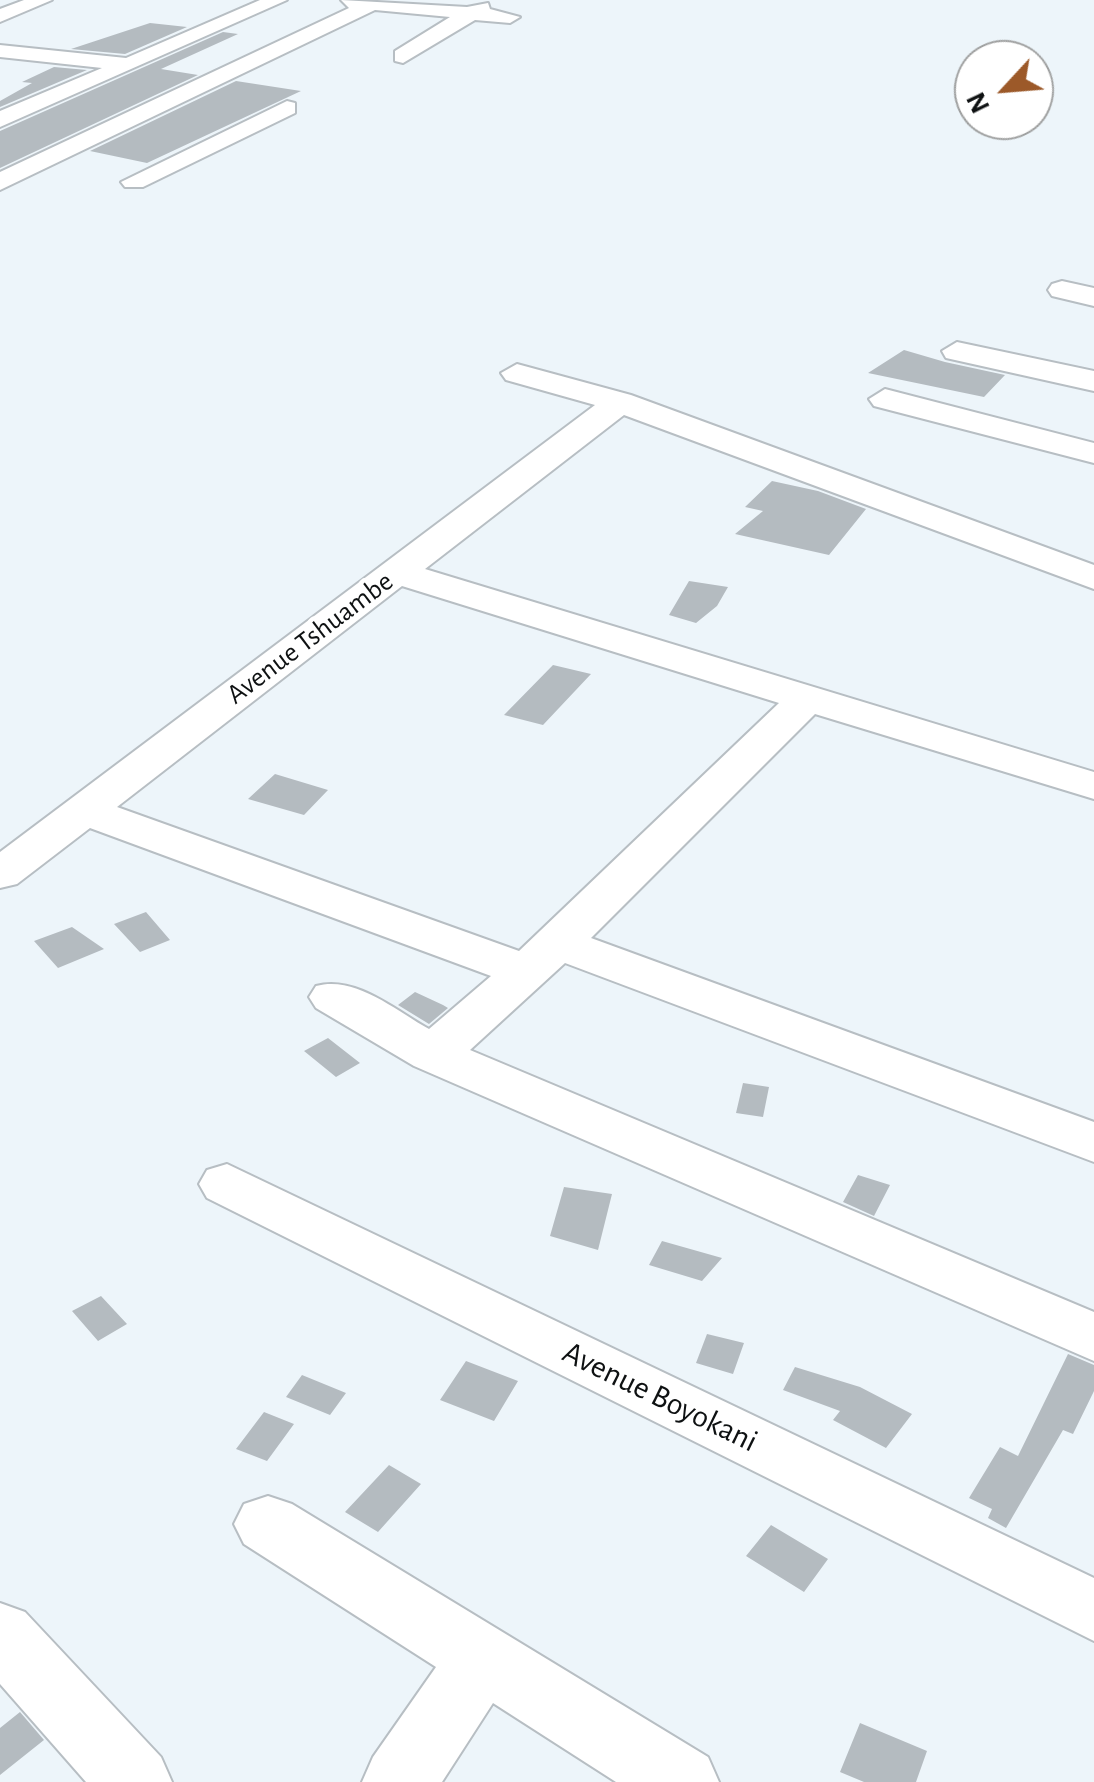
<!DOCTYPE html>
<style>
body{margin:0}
#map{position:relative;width:1094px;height:1782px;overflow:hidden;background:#edf5fa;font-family:"Alegreya Sans",sans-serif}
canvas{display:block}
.north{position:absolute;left:954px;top:40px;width:100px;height:100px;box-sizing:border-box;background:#fff;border:2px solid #9fa0a0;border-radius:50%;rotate:244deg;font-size:28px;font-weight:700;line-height:40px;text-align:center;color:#0e1112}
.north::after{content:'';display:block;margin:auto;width:35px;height:45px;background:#9c5929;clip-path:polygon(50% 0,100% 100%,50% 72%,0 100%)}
</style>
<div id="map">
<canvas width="1094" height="1782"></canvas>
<div class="north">N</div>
</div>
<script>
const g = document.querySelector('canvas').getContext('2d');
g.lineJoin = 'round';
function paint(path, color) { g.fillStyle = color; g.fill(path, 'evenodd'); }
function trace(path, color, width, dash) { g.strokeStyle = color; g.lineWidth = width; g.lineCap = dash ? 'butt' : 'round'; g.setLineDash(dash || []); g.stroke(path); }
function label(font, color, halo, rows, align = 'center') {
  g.font = font + ' "Alegreya Sans",sans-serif'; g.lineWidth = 9; g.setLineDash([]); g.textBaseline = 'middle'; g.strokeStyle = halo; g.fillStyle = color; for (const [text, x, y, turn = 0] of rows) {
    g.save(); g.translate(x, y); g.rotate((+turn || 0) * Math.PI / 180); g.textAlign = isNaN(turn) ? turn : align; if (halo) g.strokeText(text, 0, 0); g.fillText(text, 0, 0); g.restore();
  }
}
paint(new Path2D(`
 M150 23 187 27 125 54 71 49Z
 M223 32 238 34 161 69 198 75 0 168V131Z
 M54 67 87 70 0 107V101L32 83 22 82Z
 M236 81 301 91 147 163 90 151Z
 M904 350 945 362 1005 375 984 397 868 373Z
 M772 481 818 491 866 509 829 555 735 534 763 511 745 507Z
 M689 581 728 587 717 606 696 623 669 615Z
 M553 665 591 674 543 725 504 715Z
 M275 774 328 790 304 815 248 799Z
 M146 912 170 940 140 952 114 924Z
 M72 927 104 949 58 968 34 941Z
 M415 992 443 1005 448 1008 429 1024 398 1005Z
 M328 1038 360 1063 336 1077 304 1051Z
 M743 1083 769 1087 763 1117 736 1113Z
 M858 1175 890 1185 874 1216 843 1202Z
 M564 1187 612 1194 598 1250 550 1236Z
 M662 1241 722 1258 702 1281 649 1265Z
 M101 1296 127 1324 98 1341 72 1311Z
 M707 1334 744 1343 733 1374 696 1363Z
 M1068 1354 1094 1365V1391L1073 1434 1063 1430 1006 1528 988 1518 992 1509 969 1498 1000 1447 1018 1456Z
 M466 1361 518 1381 494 1421 440 1400Z
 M795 1367 860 1387 912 1414 886 1448 833 1420 840 1411 783 1390Z
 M302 1375 346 1393 330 1415 286 1397Z
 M264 1412 294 1424 267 1461 236 1449Z
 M389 1465 421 1484 378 1532 345 1512Z
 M771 1525 828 1559 804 1592 746 1556Z
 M20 1712 44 1740 0 1775V1728Z
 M860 1723 927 1751 916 1782H864L840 1772Z`), '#b4bbc0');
const minor = new Path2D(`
 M24 0H52L0 22V9Z
 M260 0H287L0 127V111L102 68 0 57V45L126 58Z
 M341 0 467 7 488 3 490 9 520 17 510 23 475 20 403 63 395 61V51L450 17 375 10 0 190V172L349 8Z
 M287 101 295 103V113L143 187H125L121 182Z
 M1062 281 1094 288V306L1052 296 1048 290 1052 284Z
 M957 342 1094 371V391L946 358 942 351Z
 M517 364 631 395 1094 565V589L624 415 425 569 1094 772V799L815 714 591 938 1094 1122V1162L565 963 470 1050 1094 1312V1361L414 1066 316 1008 309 997 316 986C355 975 395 1010 429 1029L491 976 90 828 17 884 0 888V852L595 405 506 380 501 373ZM402 586 779 703 519 951 117 807Z
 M885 389 1094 443V463L874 406 869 399Z
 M227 1164 1094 1578V1641L207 1198 199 1184 207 1170Z
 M268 1496 292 1504 708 1757 719 1782H616L493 1703 442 1782H362L373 1757 436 1667 244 1544 234 1524 244 1504Z
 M0 1603 25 1612 161 1757 172 1782H86L0 1684Z`);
trace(minor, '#b7bec3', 4);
paint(minor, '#fff');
label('28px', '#0e1112', '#fff', [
 ["Avenue Tshuambe",310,638,-37]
]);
label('32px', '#0e1112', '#fff', [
 ["Avenue Boyokani",660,1397,26]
]);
</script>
